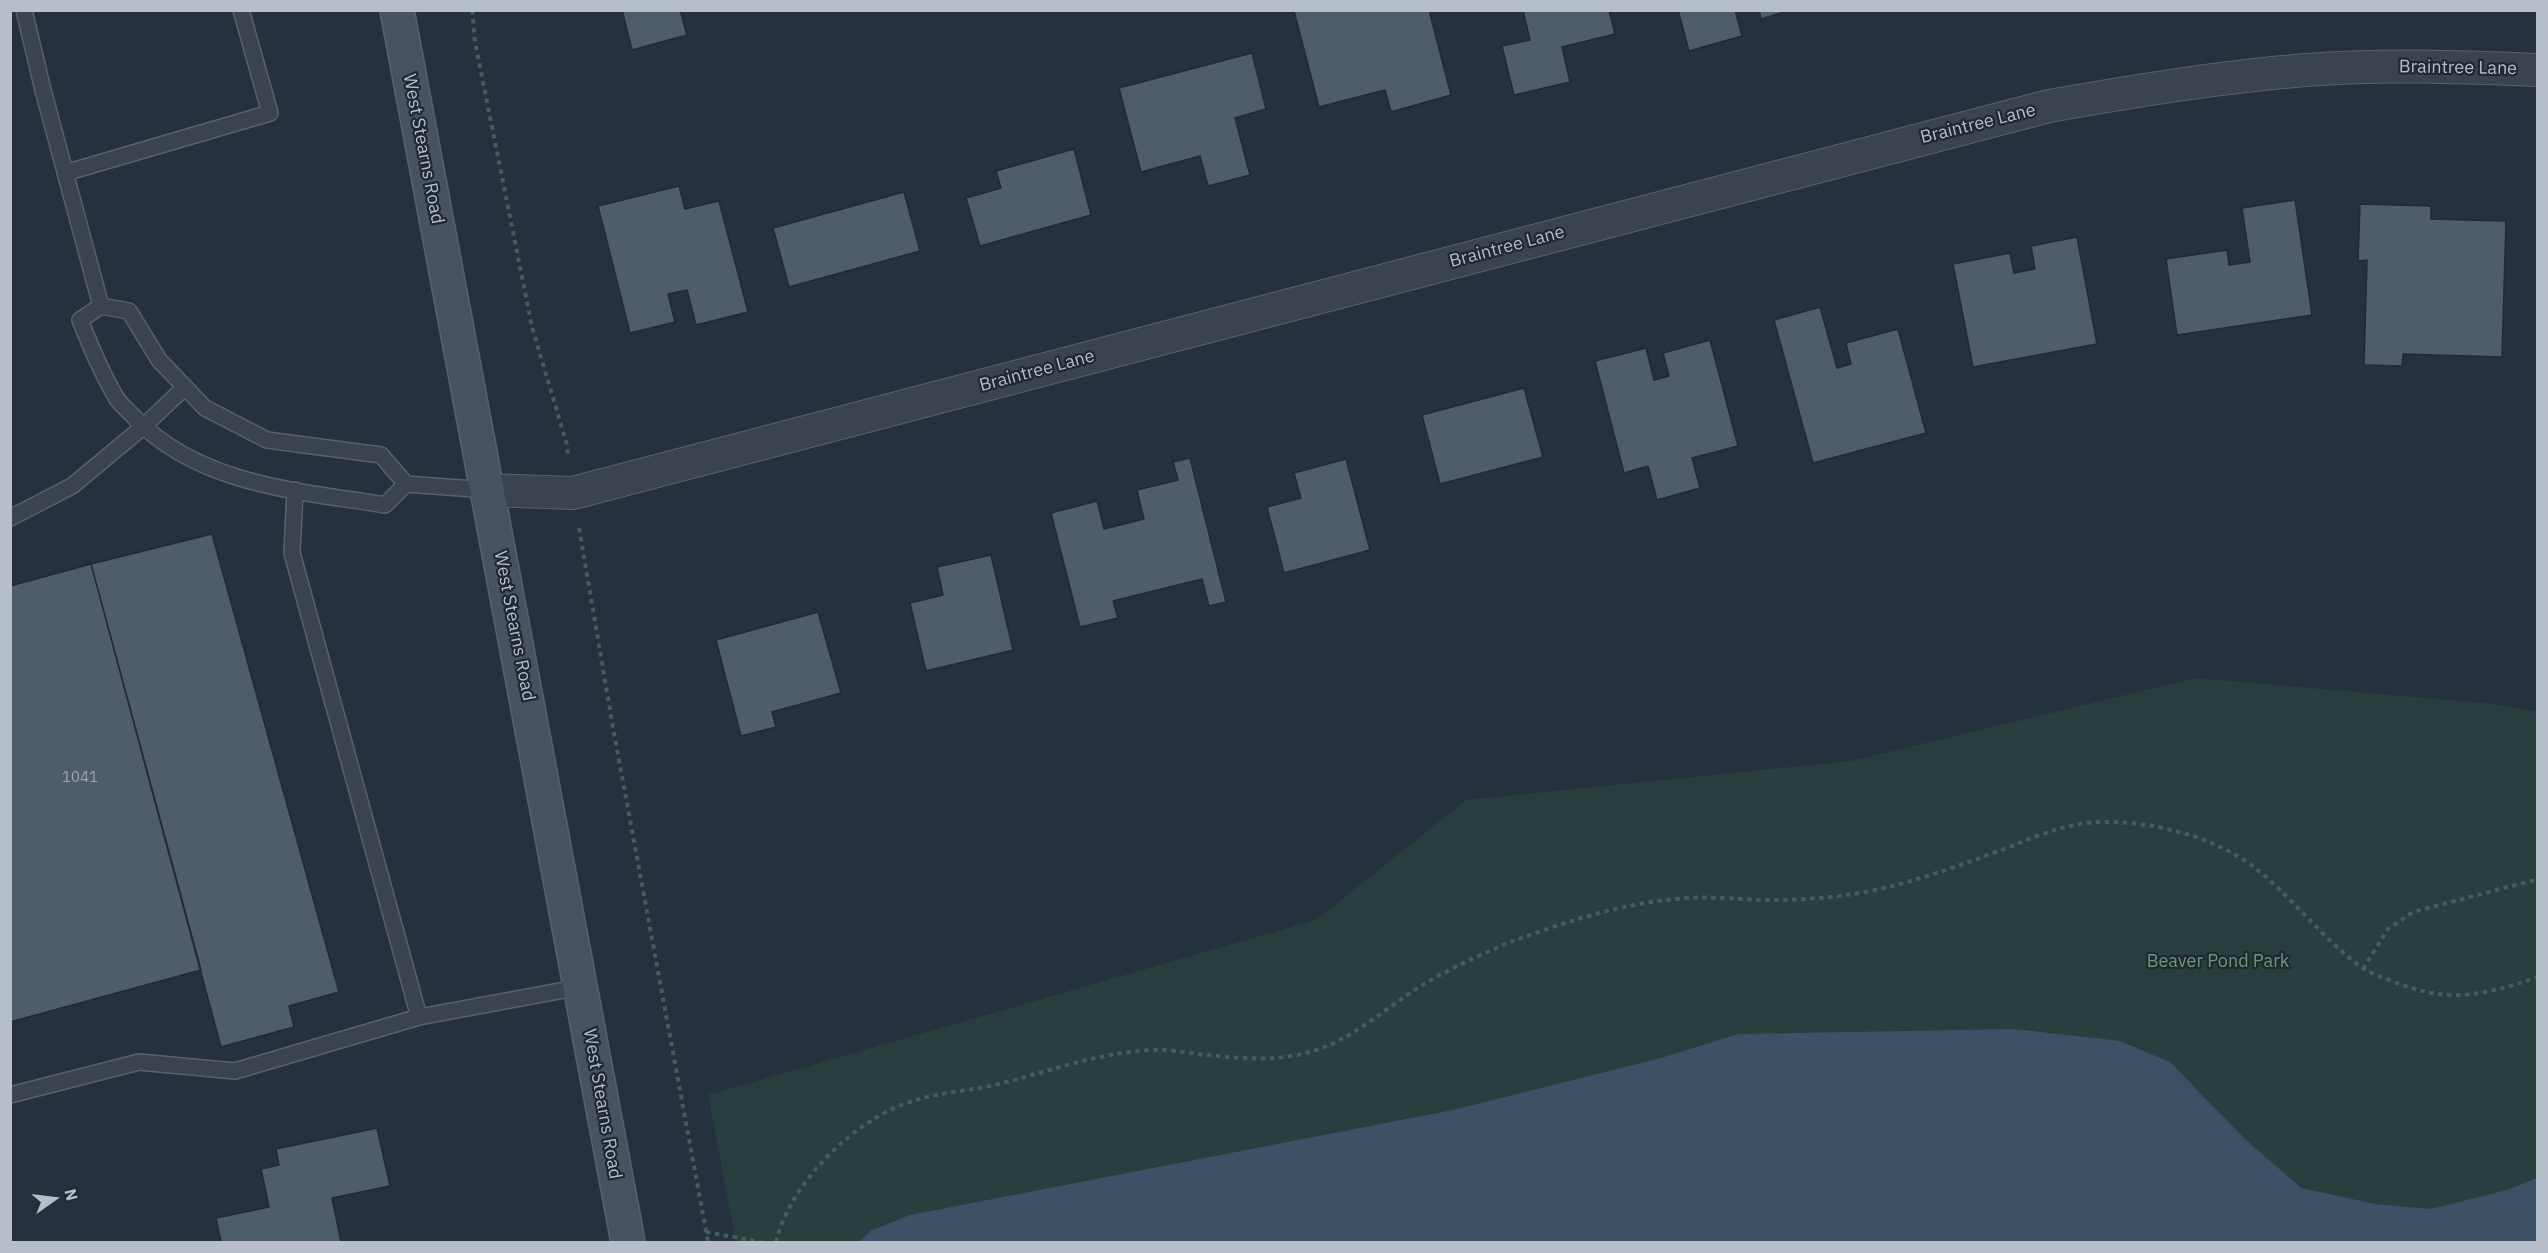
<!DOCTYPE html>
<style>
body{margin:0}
#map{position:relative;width:2548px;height:1253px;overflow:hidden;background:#26313e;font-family:"IBM Plex Sans",sans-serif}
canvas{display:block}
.frame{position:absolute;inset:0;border:12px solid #b6bec9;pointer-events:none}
.north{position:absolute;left:24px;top:1169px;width:60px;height:60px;-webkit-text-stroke:4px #1f2833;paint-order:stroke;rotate:76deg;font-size:16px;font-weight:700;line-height:24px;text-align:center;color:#b6bec9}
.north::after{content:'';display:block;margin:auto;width:21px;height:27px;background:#b6bec9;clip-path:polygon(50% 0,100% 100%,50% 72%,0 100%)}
</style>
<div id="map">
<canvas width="2548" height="1253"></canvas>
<div class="frame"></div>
<div class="north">N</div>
</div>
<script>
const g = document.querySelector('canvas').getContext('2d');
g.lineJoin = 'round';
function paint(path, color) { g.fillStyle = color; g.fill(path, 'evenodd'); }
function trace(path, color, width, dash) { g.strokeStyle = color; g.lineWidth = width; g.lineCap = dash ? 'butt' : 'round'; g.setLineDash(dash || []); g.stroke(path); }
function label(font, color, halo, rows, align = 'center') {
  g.font = font + ' "IBM Plex Sans",sans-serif'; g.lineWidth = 4.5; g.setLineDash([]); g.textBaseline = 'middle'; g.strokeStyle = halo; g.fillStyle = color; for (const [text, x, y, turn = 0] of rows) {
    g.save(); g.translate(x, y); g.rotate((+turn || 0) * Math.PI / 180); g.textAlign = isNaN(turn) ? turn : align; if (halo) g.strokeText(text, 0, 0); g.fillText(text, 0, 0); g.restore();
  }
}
paint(new Path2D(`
 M2196 678 2494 704 2537 712V1242H736L708 1095 1316 920 1466 800 1851 761Z`), '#283e3f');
paint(new Path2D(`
 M2014 1029 2120 1041 2170 1062 2245 1139 2301 1188 2375 1204 2431 1209 2507 1190 2537 1178V1242H859L870 1231 910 1215 1453 1110 1661 1058 1739 1034Z`), '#3c5066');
const building = new Path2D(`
 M622 10H680L687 35 632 50Z
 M1429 10 1451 95 1391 112 1385 90 1319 107 1294 11Z
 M1523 10H1609L1615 34 1562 47 1570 82 1514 95 1502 46 1530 40Z
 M1678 10H1735L1742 36 1689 51Z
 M1759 10H1791L1761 19Z
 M1252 53 1266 109 1235 118 1250 175 1208 186 1200 156 1141 172 1119 88Z
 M1074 149 1091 215 980 246 966 198 1001 188 996 171Z
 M679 186 685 209 719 201 748 312 696 325 687 290 668 294 675 322 630 333 598 206Z
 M904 192 920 251 789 287 773 228Z
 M2295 200 2312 315 2177 335 2166 259 2227 250 2229 265 2250 262 2242 208Z
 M2360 204 2431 206V219L2506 221 2502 357 2403 354 2402 366 2364 365 2367 260 2358 261Z
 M2077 237 2097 344 1973 367 1953 264 2010 253 2014 273 2035 269 2031 246Z
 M1820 307 1837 368 1851 364 1846 343 1898 329 1926 433 1813 463 1774 320Z
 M1710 340 1738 446 1692 458 1700 488 1657 500 1648 466 1624 473 1595 361 1646 348 1654 380 1669 376 1663 353Z
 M1524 388 1543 457 1440 484 1422 415Z
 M1190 458 1226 602 1209 606 1202 579 1113 601 1118 618 1080 627 1051 513 1097 501 1104 529 1144 519 1137 490 1178 480 1173 462Z
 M1346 459 1370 550 1284 573 1267 507 1301 498 1294 473Z
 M212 534 339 992 289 1006 294 1027 221 1047 91 564Z
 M991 555 1013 650 926 671 910 603 943 595 937 567Z
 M91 564 201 970 10 1022V586Z
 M818 612 841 693 772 712 776 727 741 736 716 640Z
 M377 1128 390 1186 332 1198 341 1242H221L216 1218 269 1207 261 1169 279 1165 276 1149Z`);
paint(building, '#4f5c69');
trace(building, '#212a35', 1.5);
const service = new Path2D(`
 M24 10 43 90 101 306
 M65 173 270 113 241 10
 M406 484 385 505C299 491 200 485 136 419 130 412 122 406 117 399 102 374 91 347 80 320L101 306 129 311 159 360 205 408 267 440 381 455 406 484 488 490
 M295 490 292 553 419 1017
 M10 518 72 486 143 427 184 388
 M10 1095 139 1062 235 1071 419 1017 581 987`);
const minor = new Path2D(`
 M488 490 573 493 2049 106C2135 91 2219 77 2306 70 2383 64 2460 67 2538 70`);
const secondary = new Path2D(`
 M397 10 628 1242`);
trace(service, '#58616c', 18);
trace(minor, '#58616c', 34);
trace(secondary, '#58616c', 36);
trace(new Path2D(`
 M472 10 475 42 532 327 567 445 568 458
 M579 528 614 733 708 1242
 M2363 969 2388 929 2413 912 2538 879
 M706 1232 761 1242
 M776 1242C789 1186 850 1124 904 1104 935 1092 967 1092 999 1084 1050 1071 1097 1053 1151 1050 1167 1049 1183 1052 1199 1054 1234 1058 1271 1062 1306 1053 1353 1042 1390 1003 1431 980 1456 966 1484 953 1511 942 1567 921 1629 901 1690 898 1715 896 1742 900 1768 900 1800 900 1832 898 1865 892 1913 883 1958 866 2004 849 2038 836 2069 821 2107 822 2156 822 2214 837 2254 867 2292 897 2322 938 2361 967 2368 972 2378 976 2387 979 2445 1004 2480 997 2538 977`), '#465b5c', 4, [4.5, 4.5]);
trace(service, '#3a434e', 15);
trace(minor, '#3a434e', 32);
trace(secondary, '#485361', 33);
label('15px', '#9ca6b1', null, [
 ["1041",80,778]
]);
label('18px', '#b6bec9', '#1f2833', [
 ["Braintree Lane",2458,68,1],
 ["Braintree Lane",1978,124,-14],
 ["West Stearns Road",423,149,79],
 ["Braintree Lane",1507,247,-15],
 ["Braintree Lane",1037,371,-15],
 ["West Stearns Road",514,626,79],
 ["West Stearns Road",602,1104,80]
]);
label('18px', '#6e9975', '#1f2833', [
 ["Beaver Pond Park",2218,962]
]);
</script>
